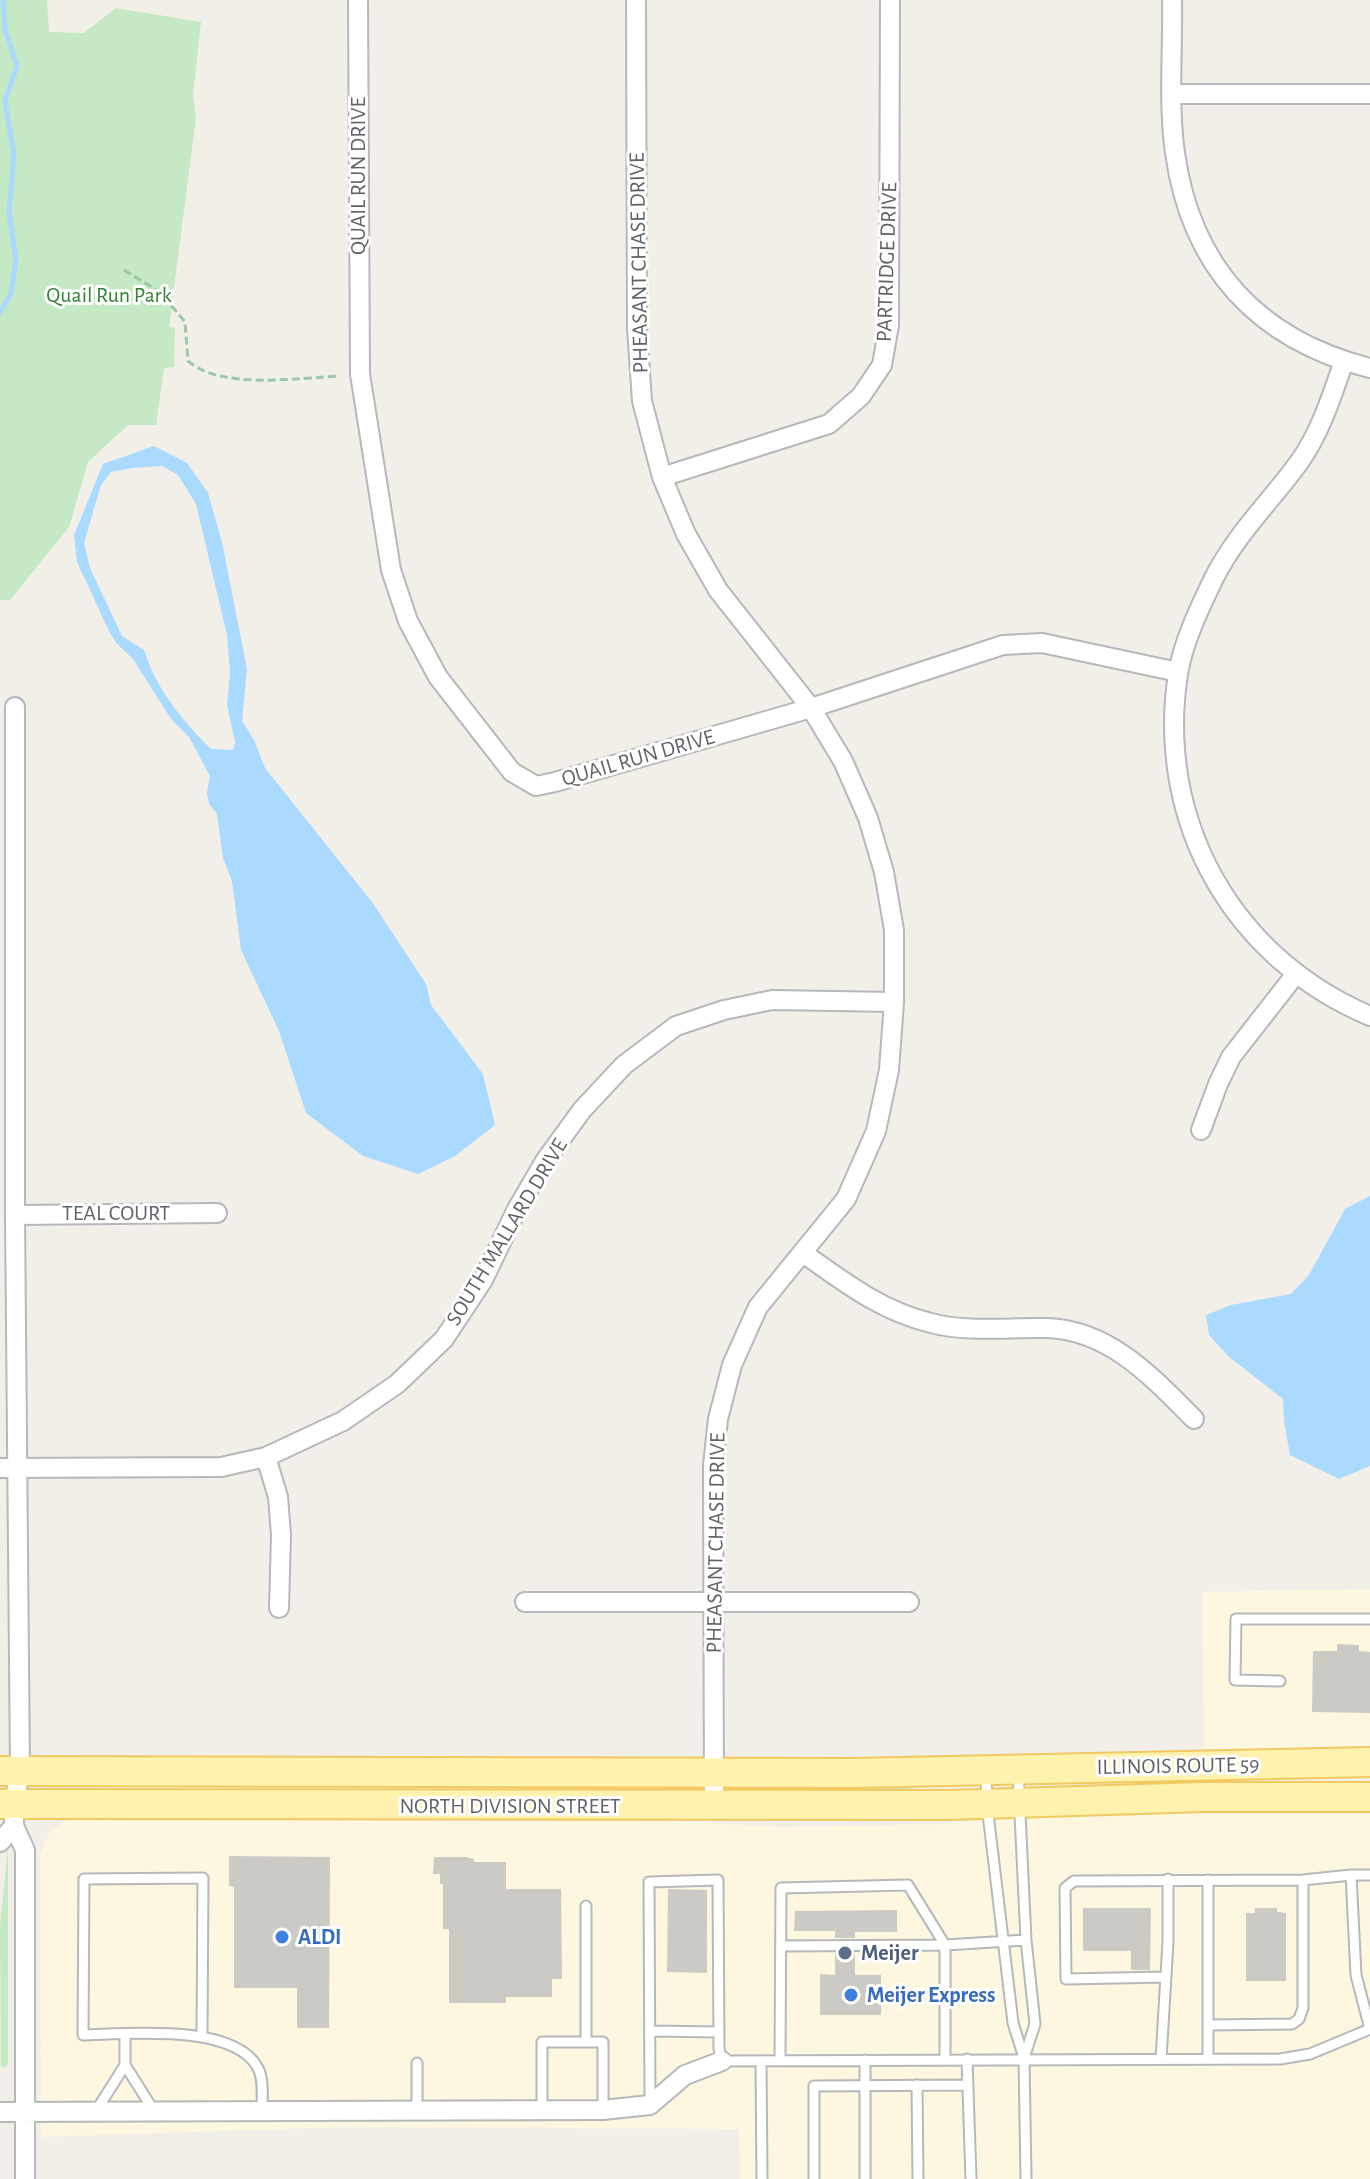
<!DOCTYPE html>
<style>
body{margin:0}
canvas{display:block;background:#f1efe8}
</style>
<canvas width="1370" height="2179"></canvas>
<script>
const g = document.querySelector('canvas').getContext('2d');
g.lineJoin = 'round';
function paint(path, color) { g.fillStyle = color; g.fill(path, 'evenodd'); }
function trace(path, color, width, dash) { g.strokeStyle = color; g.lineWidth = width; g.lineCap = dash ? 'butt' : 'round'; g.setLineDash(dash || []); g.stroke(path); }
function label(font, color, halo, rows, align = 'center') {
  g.font = font + ' "Alegreya Sans",sans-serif'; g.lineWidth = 6; g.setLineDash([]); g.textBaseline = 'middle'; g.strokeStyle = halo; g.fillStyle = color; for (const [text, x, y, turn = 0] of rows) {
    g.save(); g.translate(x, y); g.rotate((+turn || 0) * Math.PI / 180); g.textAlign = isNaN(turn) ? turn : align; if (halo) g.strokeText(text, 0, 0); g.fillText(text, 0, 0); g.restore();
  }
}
paint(new Path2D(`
 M1370 1589V1751L1204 1752 1202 1592Z
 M1088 1811H1370V2179H740L739 2129 341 2127 41 2137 40 1854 49 1833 64 1821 82 1814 607 1817 780 1827 940 1824Z`), '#fef7e0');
paint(new Path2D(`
 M0 0H47L49 32 84 33 116 8 201 22 193 96 196 117 169 327 175 328 174 367 164 368 156 425H128L88 462 69 527 10 600H0Z
 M859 1783 945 1792 743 1791V1784Z
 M8 1848V2064L4 2068 1 2066 0 1926Z`), '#c5e8c5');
paint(new Path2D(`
 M154 446 187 463 208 493 222 542 247 669 242 721 254 740 265 768 372 902 426 984 431 1005 483 1074 495 1125 455 1156 418 1174 363 1156 306 1113 279 1031 241 950 232 881 223 858 217 814 209 804 207 793 210 776 189 737 171 719 133 659 116 643 108 629 77 562 74 535 103 464ZM162 466 178 475 196 504 227 635 230 672 227 705 235 742 233 750 211 749C181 719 157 690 144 650L122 636 90 568 84 543 101 485 111 472 132 468Z
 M1370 1196V1466L1339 1479 1290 1455 1284 1421 1283 1399 1228 1356 1209 1335 1206 1315 1231 1305 1291 1294 1309 1275 1345 1209Z`), '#aadaff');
trace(new Path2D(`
 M0 313 11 294 16 259 9 213 14 155 5 101 17 66 5 29 3 0`), '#aadaff', 5);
paint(new Path2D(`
 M1337 1644 1359 1645V1651L1370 1652V1713L1312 1712 1313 1651H1337Z
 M229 1856 330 1857 329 2028H297V1988H234V1887L229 1886Z
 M434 1857H466L474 1859V1862H506V1889H561L562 1979H552V1997H506V2003H449V1929H443V1884H440V1874H433Z
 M668 1889 707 1890V1973L667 1972Z
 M1083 1908H1151L1150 1970H1131V1951H1083Z
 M1255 1908H1277V1912L1286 1913V1981H1246V1913H1255Z
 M897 1910V1932H855V1938H835V1931H794L795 1911Z
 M835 1953H855V1975H881V2015H820V1974L835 1975Z`), '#cccac5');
const lane = new Path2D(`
 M1280 1681 1235 1680 1236 1619H1370
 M1018 1772 1026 1940 1035 2024 1024 2058
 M986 1774 987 1805 1013 2023 1024 2058 1026 2179
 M1351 1875H1370
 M1303 1880 1351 1875 1356 1975 1370 2029
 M781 1946 945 1945
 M1166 1977 1066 1979 1065 1888 1074 1881 1303 1880V2008L1299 2019 1292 2024 1208 2025
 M651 2031 719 2032
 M202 2036 203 1878 84 1879 83 2035C128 2034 234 2023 258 2068 264 2080 262 2098 262 2111
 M586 2042V1906
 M945 2059V1945L1026 1940
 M967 2059 971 2179
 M1161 2059 1168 1942V1879
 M1208 2059V1880
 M780 2060 781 1888 908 1885 945 1945
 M761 2061 762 2179
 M417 2063V2110
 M125 2065 154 2111
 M917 2085 918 2179
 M650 2102 649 1882 718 1880 719 2049 722 2061 1280 2059 1310 2054 1370 2029
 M542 2110V2042H603V2110
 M96 2111 125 2065V2034
 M814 2179V2086L968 2085
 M865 2179V2060`);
const street = new Path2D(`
 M358 0 360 374 391 570 408 621 438 677 512 772 536 786 555 782 811 708 1003 645 1042 643 1178 672
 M636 0 637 328 642 401 662 477 686 534 718 590 811 708 843 761 868 818 884 872 894 930V1002L889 1070 876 1131 846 1199 758 1307 732 1365 718 1419 713 1465 714 1806
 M1172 0C1173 50 1168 103 1175 153 1191 267 1258 340 1370 368
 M1173 94H1370
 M1344 361C1332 395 1321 431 1300 461 1272 500 1236 534 1214 578 1200 607 1183 642 1178 674 1155 822 1234 959 1370 1016
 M662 477 829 424 861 396 882 365 889 325 890 0
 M15 707V1215L20 1771 14 1804V1826L25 1850V2179
 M1201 1130 1218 1084 1231 1057 1295 975
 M15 1215 217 1213
 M803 1253C844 1282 881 1311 931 1323 968 1333 1009 1327 1047 1328 1110 1330 1153 1378 1194 1419
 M266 1457 278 1497 281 1535 279 1608
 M0 1468 221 1467 266 1457 343 1421 397 1384 444 1339 483 1280 517 1209 545 1161 582 1110 624 1065 676 1026 724 1010 772 1000 894 1002
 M525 1602H909
 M0 1842 14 1826
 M0 2112 603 2110 650 2105 685 2075 722 2061`);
const primary = new Path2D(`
 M0 1771 854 1773 1370 1762
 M0 1804 949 1805 1203 1797H1370`);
trace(lane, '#b5b8bc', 13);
trace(street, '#b5b8bc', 22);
trace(primary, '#f2c960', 32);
trace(new Path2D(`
 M124 270 160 292 185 322 188 361C221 390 298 378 340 376`), '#9cc7a9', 3, [8, 4]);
trace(lane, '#fff', 9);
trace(street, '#fff', 18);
trace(primary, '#fff2af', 28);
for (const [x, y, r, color] of [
 [282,1937,8,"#3f7fe0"],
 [845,1953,8,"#5c6f8a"],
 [851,1995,8,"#3f7fe0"]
]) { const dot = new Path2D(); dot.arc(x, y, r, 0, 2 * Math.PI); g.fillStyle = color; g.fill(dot); trace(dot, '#fff', 3); }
label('22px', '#5f6368', '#fff', [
 ["QUAIL RUN DRIVE",358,176,-90],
 ["PARTRIDGE DRIVE",887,262,-88],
 ["PHEASANT CHASE DRIVE",639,263,-91],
 ["QUAIL RUN DRIVE",638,758,-16],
 ["TEAL COURT",116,1213],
 ["SOUTH MALLARD DRIVE",507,1232,-59],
 ["PHEASANT CHASE DRIVE",716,1543,-89],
 ["ILLINOIS ROUTE 59",1178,1766,-1],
 ["NORTH DIVISION STREET",510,1806]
]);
label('22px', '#348238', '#fff', [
 ["Quail Run Park",109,295]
]);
label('bold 22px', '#366cbe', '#fff', [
 ["ALDI",298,1937],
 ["Meijer Express",867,1995]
], 'left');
label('bold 22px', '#4e5e75', '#fff', [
 ["Meijer",861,1953]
], 'left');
</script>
